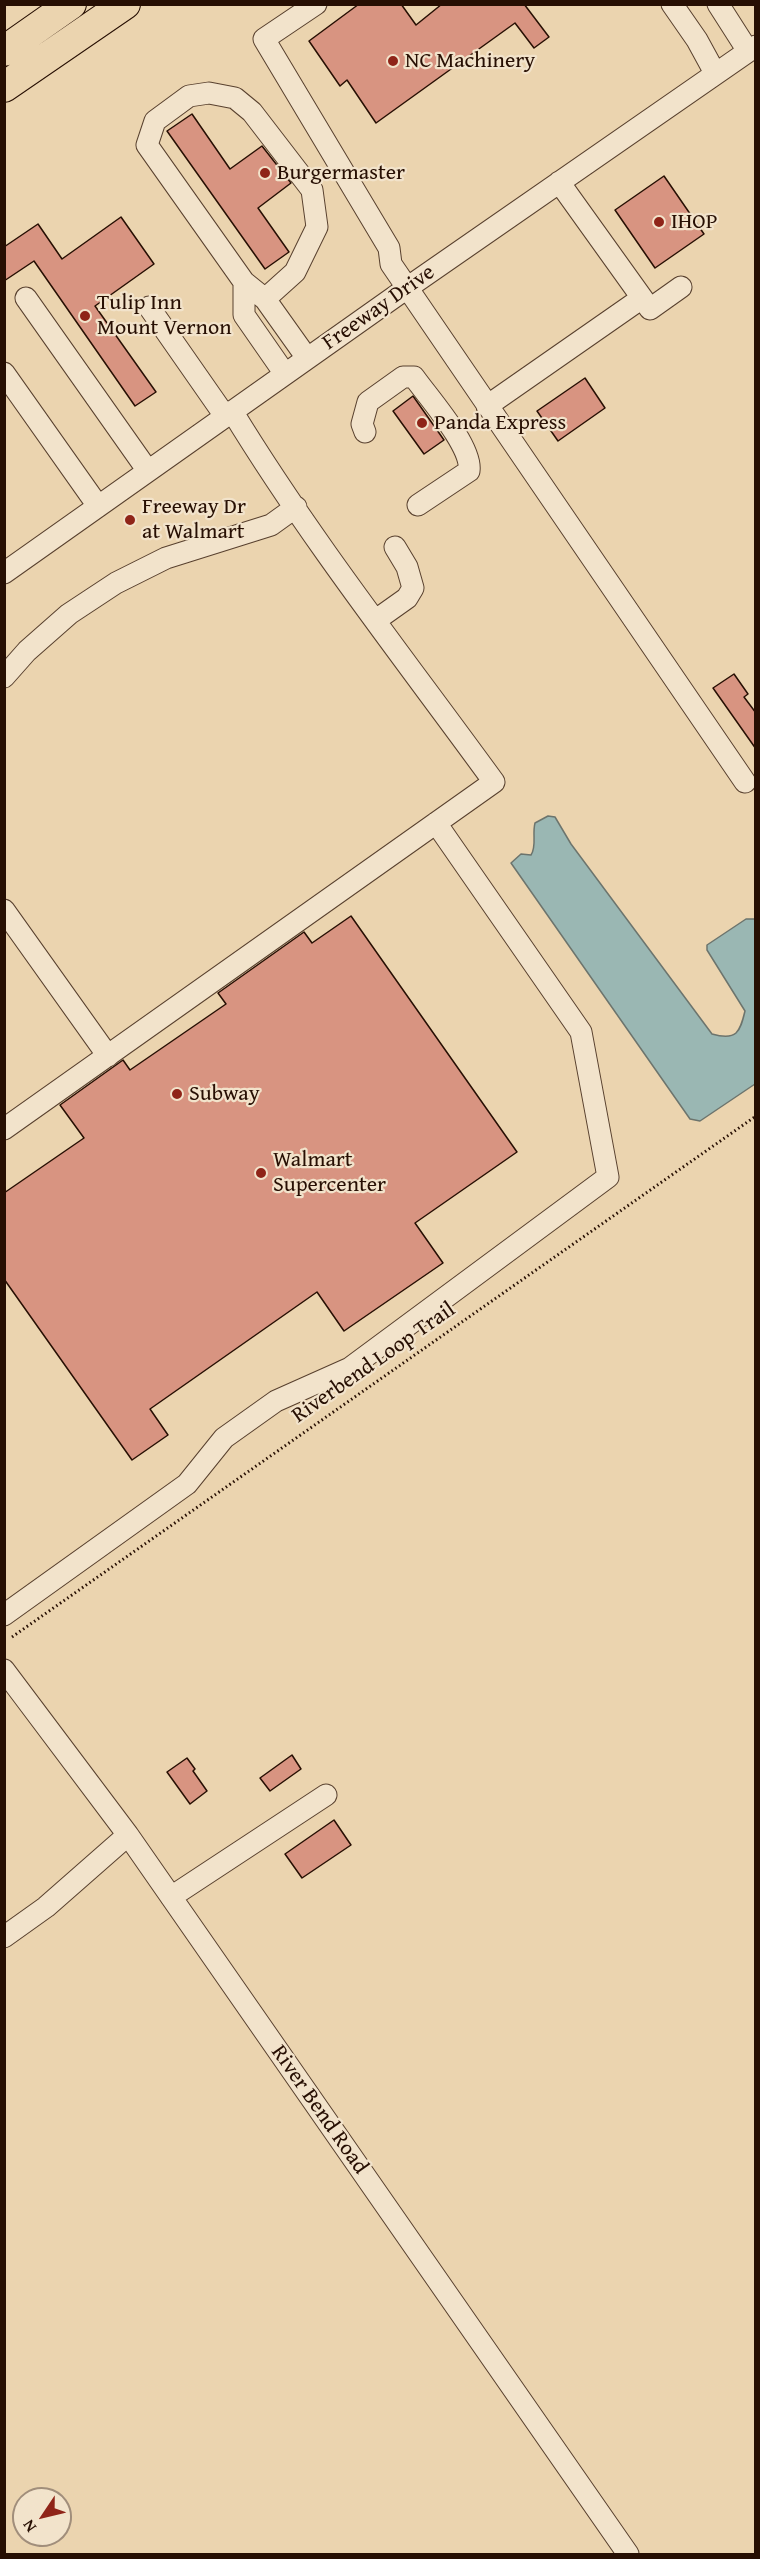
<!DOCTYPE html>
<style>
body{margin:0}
#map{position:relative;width:760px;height:2559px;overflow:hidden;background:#ebd4af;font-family:"Gentium Book Plus",serif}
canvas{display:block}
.frame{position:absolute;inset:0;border:6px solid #270f03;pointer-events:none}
.north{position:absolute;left:12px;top:2487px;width:60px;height:60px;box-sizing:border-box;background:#f2e3cb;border:2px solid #a18e7b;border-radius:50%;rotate:235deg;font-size:16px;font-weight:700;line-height:24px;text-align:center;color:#270f03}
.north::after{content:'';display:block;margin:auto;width:21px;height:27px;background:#8f2418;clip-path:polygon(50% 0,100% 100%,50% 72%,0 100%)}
</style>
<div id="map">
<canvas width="760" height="2559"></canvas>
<div class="frame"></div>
<div class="north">N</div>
</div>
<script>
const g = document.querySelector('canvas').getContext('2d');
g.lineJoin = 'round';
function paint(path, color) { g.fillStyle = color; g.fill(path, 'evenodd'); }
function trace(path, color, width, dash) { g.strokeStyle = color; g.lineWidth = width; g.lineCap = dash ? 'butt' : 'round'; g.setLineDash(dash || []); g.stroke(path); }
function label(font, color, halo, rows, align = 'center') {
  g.font = font + ' "Gentium Book Plus",serif'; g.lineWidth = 4.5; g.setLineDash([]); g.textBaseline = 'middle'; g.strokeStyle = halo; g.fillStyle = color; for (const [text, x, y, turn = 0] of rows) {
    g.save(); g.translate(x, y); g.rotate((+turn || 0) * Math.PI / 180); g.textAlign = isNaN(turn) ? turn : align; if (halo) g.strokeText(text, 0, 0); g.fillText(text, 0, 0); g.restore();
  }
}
const water = new Path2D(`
 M548 816 555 817 571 844 712 1034C737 1041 740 1032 745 1011L707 950V945L746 919H755V1084L700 1121 690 1119 511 863 521 854 531 855C537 846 532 834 535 823Z`);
paint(water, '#9ab7b3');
trace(water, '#6c746d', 1.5);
const building = new Path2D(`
 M359 4H401L416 25 442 4H524L549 37 534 48 515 23 376 123 347 80 340 86 309 41Z
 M192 114 230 169 262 146 291 183 258 208 289 252 265 269 167 131Z
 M664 176 704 234 655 268 615 210Z
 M121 217 154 264 95 306 156 392 135 406 34 261 4 281V247L38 224 62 259Z
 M585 378 605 408 558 441 537 411Z
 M413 396 444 440 424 454 393 411Z
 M734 674 748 694 744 697 756 713V749L713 688Z
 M351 916 517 1152 415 1223 443 1263 344 1331 317 1292 150 1409 168 1435 132 1460 4 1279V1193L84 1138 60 1105 123 1060 130 1070 226 1004 218 993 304 932 312 943Z
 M292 1755 301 1769 270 1791 260 1778Z
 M187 1758 195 1769 193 1771 207 1791 190 1804 167 1772Z
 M334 1820 351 1845 302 1878 285 1854Z`);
paint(building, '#d89481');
trace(building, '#270f03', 1.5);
const minor = new Path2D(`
 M316 4 264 39 389 248 391 264 745 782
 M672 4 697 40 715 73
 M718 4 748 51
 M559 182 650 309 681 287
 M244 282V315L285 374
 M26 298 148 471
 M265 299 295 272 317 227 312 190 252 112 235 98 209 93 189 96 155 121 147 145 244 282 265 299 307 358
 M149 307 225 416
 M4 373 98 506
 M487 406 642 298
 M365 432 362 424 368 402 403 377H414C428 397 473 447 469 471L418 505
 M4 573 407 288 756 46
 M376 620 407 598 413 588 407 567 395 547
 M4 677 27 651 69 614 116 583 166 558 271 525 296 507
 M4 910 108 1056
 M4 1129 494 782C406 661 310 539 232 411
 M4 1615 187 1484 224 1438 276 1401 350 1368 608 1177 581 1032 436 823
 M4 1670 128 1835 628 2554
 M171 1897 326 1795
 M4 1937 46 1907 128 1835`);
const highway = new Path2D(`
 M4 51 71 4
 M4 87 125 4`);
trace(minor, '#58402e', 23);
trace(highway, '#270f03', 32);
trace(new Path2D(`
 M12 1637 756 1116`), '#270f03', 3, [1.5, 3]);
trace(minor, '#f2e3cb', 21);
trace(highway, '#ebd4af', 30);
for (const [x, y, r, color] of [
 [393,61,6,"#8f2418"],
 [265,173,6,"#8f2418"],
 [659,222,6,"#8f2418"],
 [85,316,6,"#8f2418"],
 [422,423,6,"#8f2418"],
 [130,520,6,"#8f2418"],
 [177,1094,6,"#8f2418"],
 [261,1173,6,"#8f2418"]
]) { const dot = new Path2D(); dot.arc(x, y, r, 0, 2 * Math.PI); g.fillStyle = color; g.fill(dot); trace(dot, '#f2e3cb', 2); }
label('22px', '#270f03', '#f2e3cb', [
 ["NC Machinery",405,61],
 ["Burgermaster",277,173],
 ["IHOP",671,222],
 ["Tulip Inn",97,303],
 ["Mount Vernon",97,328],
 ["Panda Express",434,423],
 ["Freeway Dr",142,507],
 ["at Walmart",142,532],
 ["Subway",189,1094],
 ["Walmart",273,1160],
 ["Supercenter",273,1185]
], 'left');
label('22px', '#270f03', '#f2e3cb', [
 ["Freeway Drive",379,308,-35],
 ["Riverbend Loop Trail",374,1363,-35],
 ["River Bend Road",319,2110,55]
]);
</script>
